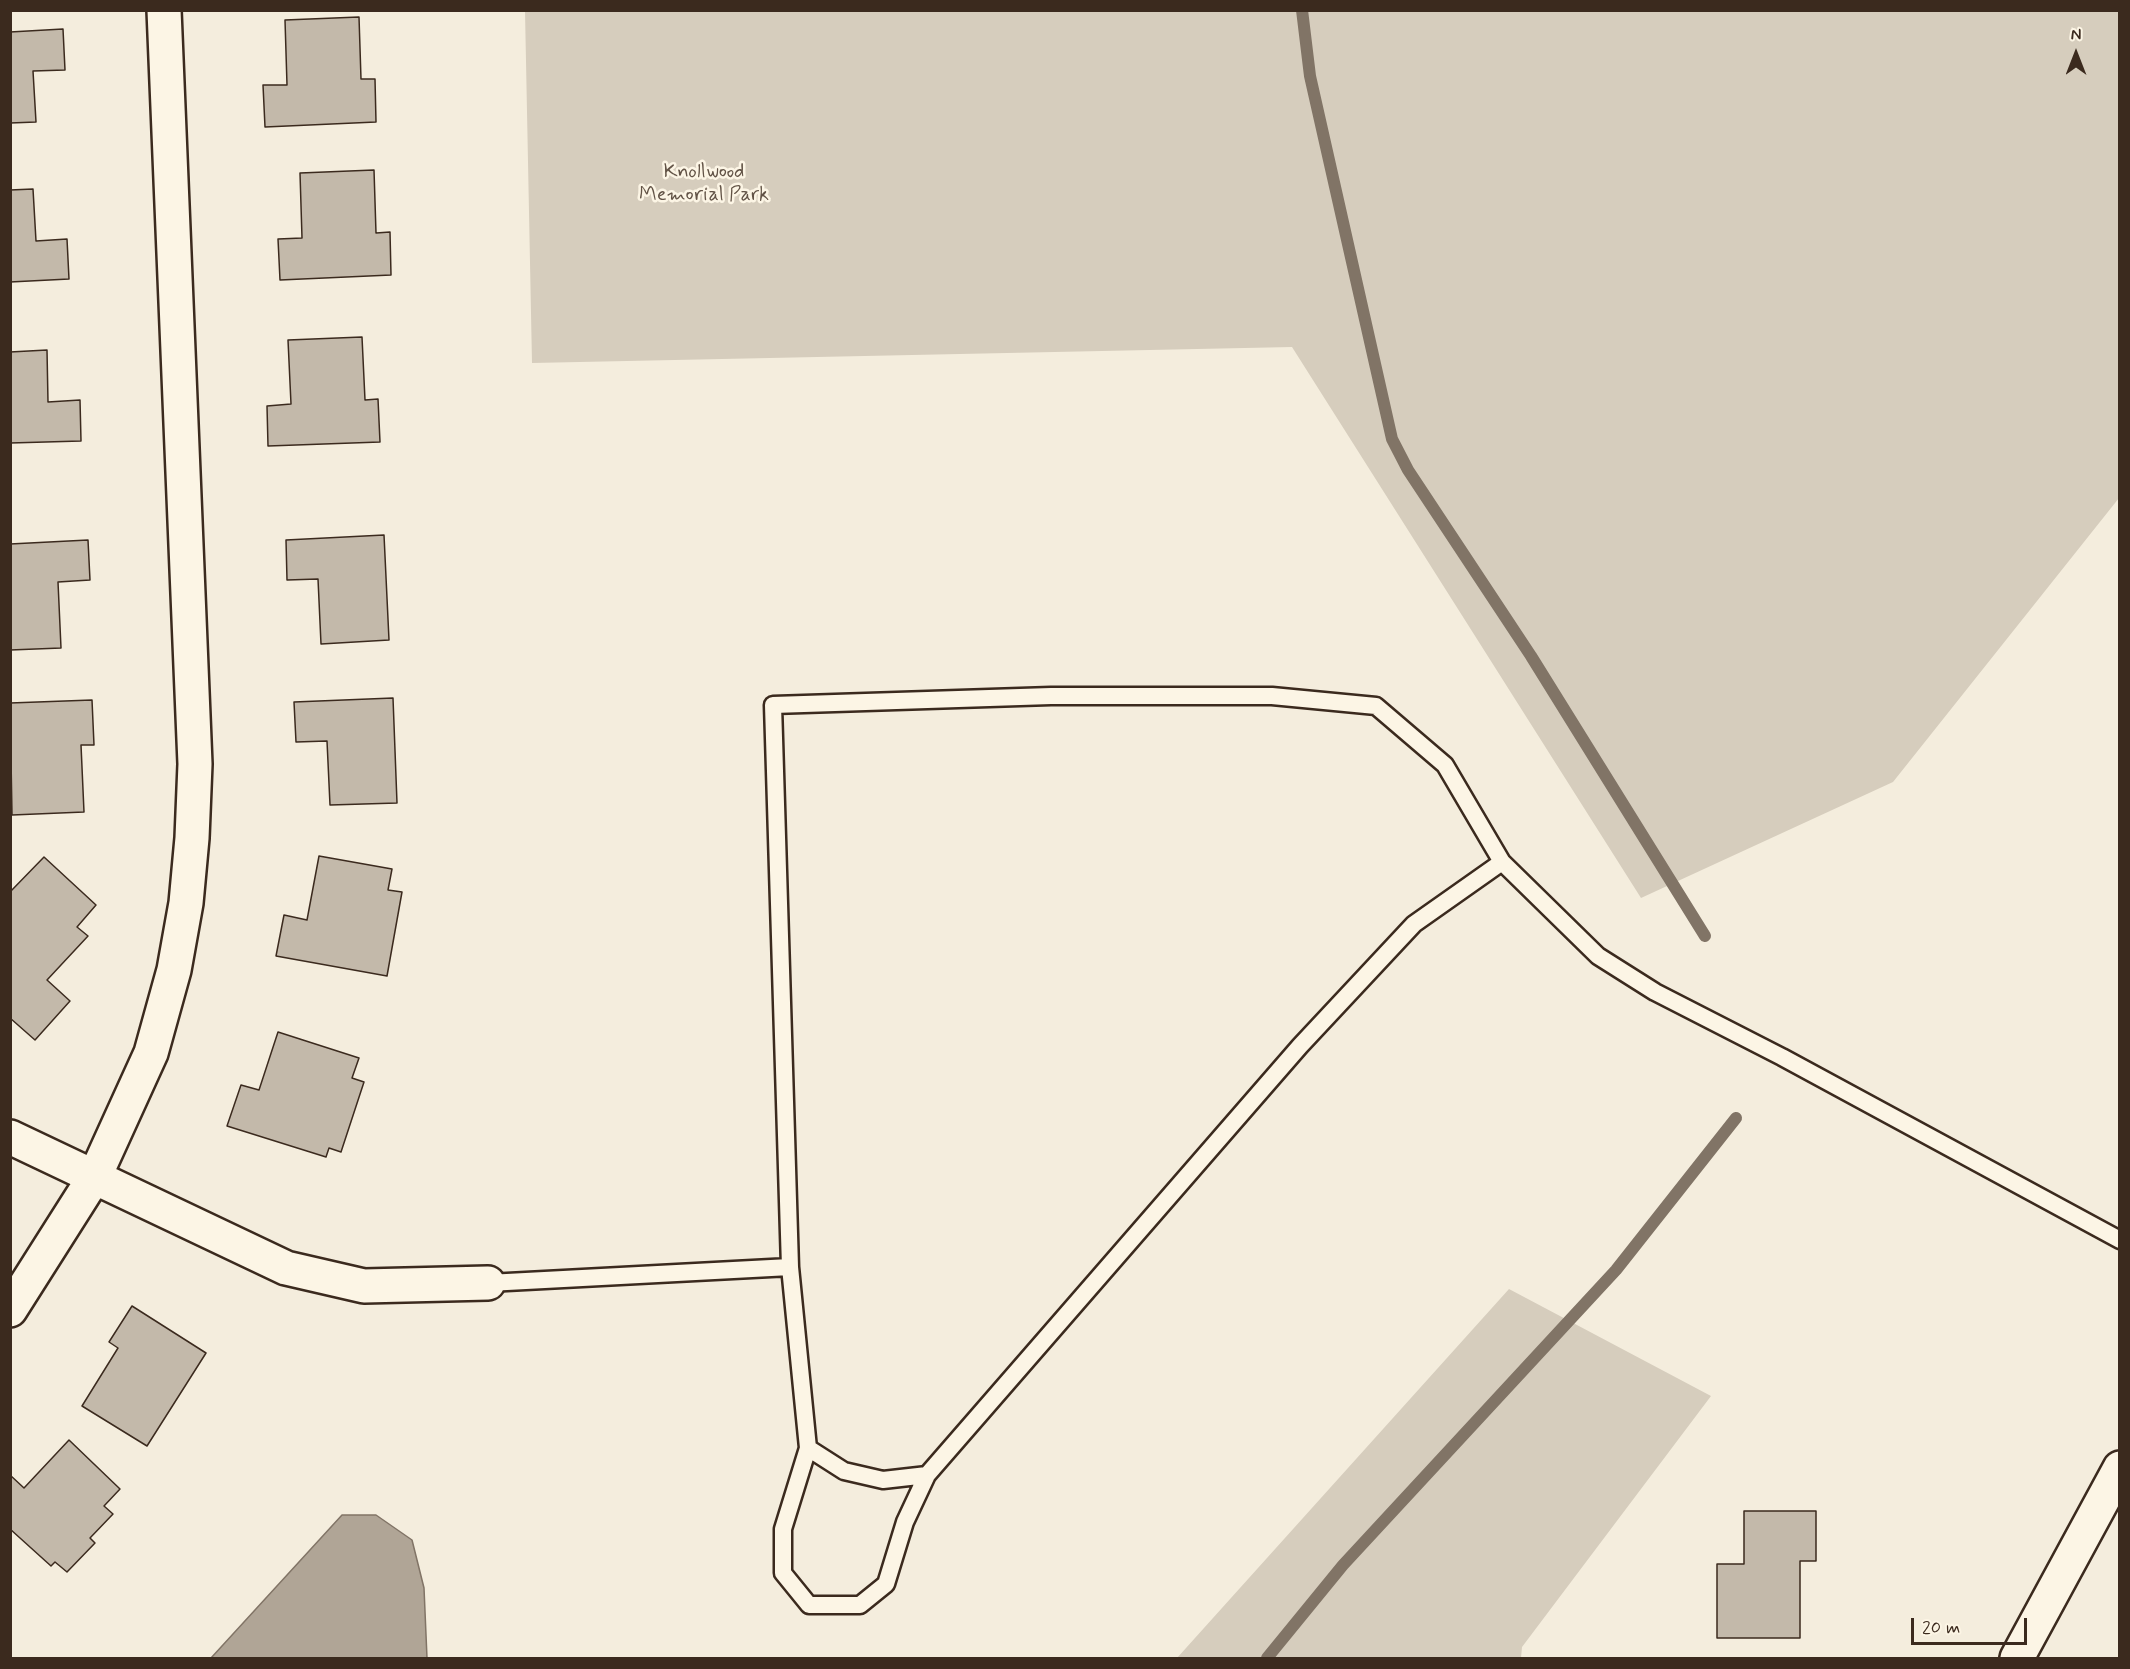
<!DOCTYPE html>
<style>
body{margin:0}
#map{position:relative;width:2130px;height:1669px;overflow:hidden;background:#f4eddd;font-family:Mynerve,sans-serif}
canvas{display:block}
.frame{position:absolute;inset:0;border:12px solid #3b2a1e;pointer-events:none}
.north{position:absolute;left:2046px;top:24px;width:60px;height:60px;-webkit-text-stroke:4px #fcf5e5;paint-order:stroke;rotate:0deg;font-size:16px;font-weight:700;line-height:24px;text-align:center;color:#3b2a1e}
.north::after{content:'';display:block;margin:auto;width:21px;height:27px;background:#3b2a1e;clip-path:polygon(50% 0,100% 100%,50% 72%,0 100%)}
.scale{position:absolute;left:1911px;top:1618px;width:116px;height:27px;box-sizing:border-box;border:3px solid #3b2a1e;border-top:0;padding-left:8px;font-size:18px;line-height:21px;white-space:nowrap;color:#3b2a1e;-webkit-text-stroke:4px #fcf5e5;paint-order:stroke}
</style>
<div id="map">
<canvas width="2130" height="1669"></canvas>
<div class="frame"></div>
<div class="north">N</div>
<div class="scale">20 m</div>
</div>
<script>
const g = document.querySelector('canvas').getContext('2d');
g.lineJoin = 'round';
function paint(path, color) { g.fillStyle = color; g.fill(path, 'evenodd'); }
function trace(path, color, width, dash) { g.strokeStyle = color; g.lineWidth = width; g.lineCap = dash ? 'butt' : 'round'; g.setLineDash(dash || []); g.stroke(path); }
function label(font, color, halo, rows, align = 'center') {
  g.font = font + ' Mynerve,sans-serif'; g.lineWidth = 5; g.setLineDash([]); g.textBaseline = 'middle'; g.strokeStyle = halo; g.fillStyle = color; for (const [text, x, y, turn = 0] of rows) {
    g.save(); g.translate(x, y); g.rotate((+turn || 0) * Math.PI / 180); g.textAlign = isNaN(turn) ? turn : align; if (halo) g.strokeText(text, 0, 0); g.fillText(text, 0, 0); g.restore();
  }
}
paint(new Path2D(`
 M525 11H2119V498L1893 782 1641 898 1292 347 532 363Z
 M1509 1289 1711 1396 1522 1647 1521 1658H1177Z`), '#d6cdbd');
const water = new Path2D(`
 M342 1515H376L412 1540 424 1588 427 1658H211Z`);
paint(water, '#b0a596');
trace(water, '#817466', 1.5);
trace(new Path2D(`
 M1302 10 1310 76 1392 439 1408 470 1531 656 1705 936
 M1267 1658 1343 1565 1616 1270 1736 1118`), '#817466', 12);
const building = new Path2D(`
 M359 17 361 79H375L376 122 265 127 263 85H287L285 20Z
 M63 29 65 70 33 71 36 122 10 123V32Z
 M374 170 376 233 390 232 391 275 280 280 278 239 302 238 300 173Z
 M33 189 36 241 67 239 69 279 10 282V190Z
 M362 337 365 400 378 399 380 442 268 446 267 406 291 404 288 340Z
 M47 350 48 402 80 400 81 441 10 443V352Z
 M384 535 389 640 321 644 318 579 287 580 286 540Z
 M88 540 90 580 58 582 61 648 10 650V544Z
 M393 698 397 803 330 805 327 741 296 742 294 702Z
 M92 700 94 745H81L84 812 12 815 10 703Z
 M319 856 392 869 388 890 402 892 387 976 276 956 284 915 307 920Z
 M44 857 96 905 77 927 88 936 47 980 70 1001 35 1040 10 1018V892Z
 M278 1032 359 1058 352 1078 364 1082 341 1152 329 1148 326 1157 227 1126 241 1085 259 1090Z
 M132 1306 206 1353 147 1446 82 1406 118 1348 109 1342Z
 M69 1440 120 1489 104 1506 113 1514 90 1538 95 1543 67 1572 55 1562 51 1566 10 1529V1475L24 1488Z
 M1744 1511H1816V1561H1800V1638H1717V1564H1744Z`);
paint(building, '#c3b9aa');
trace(building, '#3b2a1e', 1.5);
const service = new Path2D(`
 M1502 862 1414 924 1300 1046 927 1475 905 1522 886 1584 860 1605H809L783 1573V1529L808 1448 790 1267 773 705 1051 696H1272L1376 706 1445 765 1502 862 1598 956 1655 992 1782 1057 2120 1240
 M488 1283 790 1267
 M808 1448 844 1471 883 1480 927 1475`);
const minor = new Path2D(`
 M10 1137 286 1268 364 1286 488 1283
 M10 1310 95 1176 151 1053 174 970 186 903 192 838 195 764 164 10`);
const tertiary = new Path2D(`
 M2017 1658 2120 1468`);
trace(service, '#3b2a1e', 21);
trace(minor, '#3b2a1e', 38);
trace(tertiary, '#3b2a1e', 38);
trace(service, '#fcf5e5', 16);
trace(minor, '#fcf5e5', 33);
trace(tertiary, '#fcf5e5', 33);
label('20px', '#625346', '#fcf5e5', [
 ["Knollwood",704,173],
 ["Memorial Park",704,196]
]);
</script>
